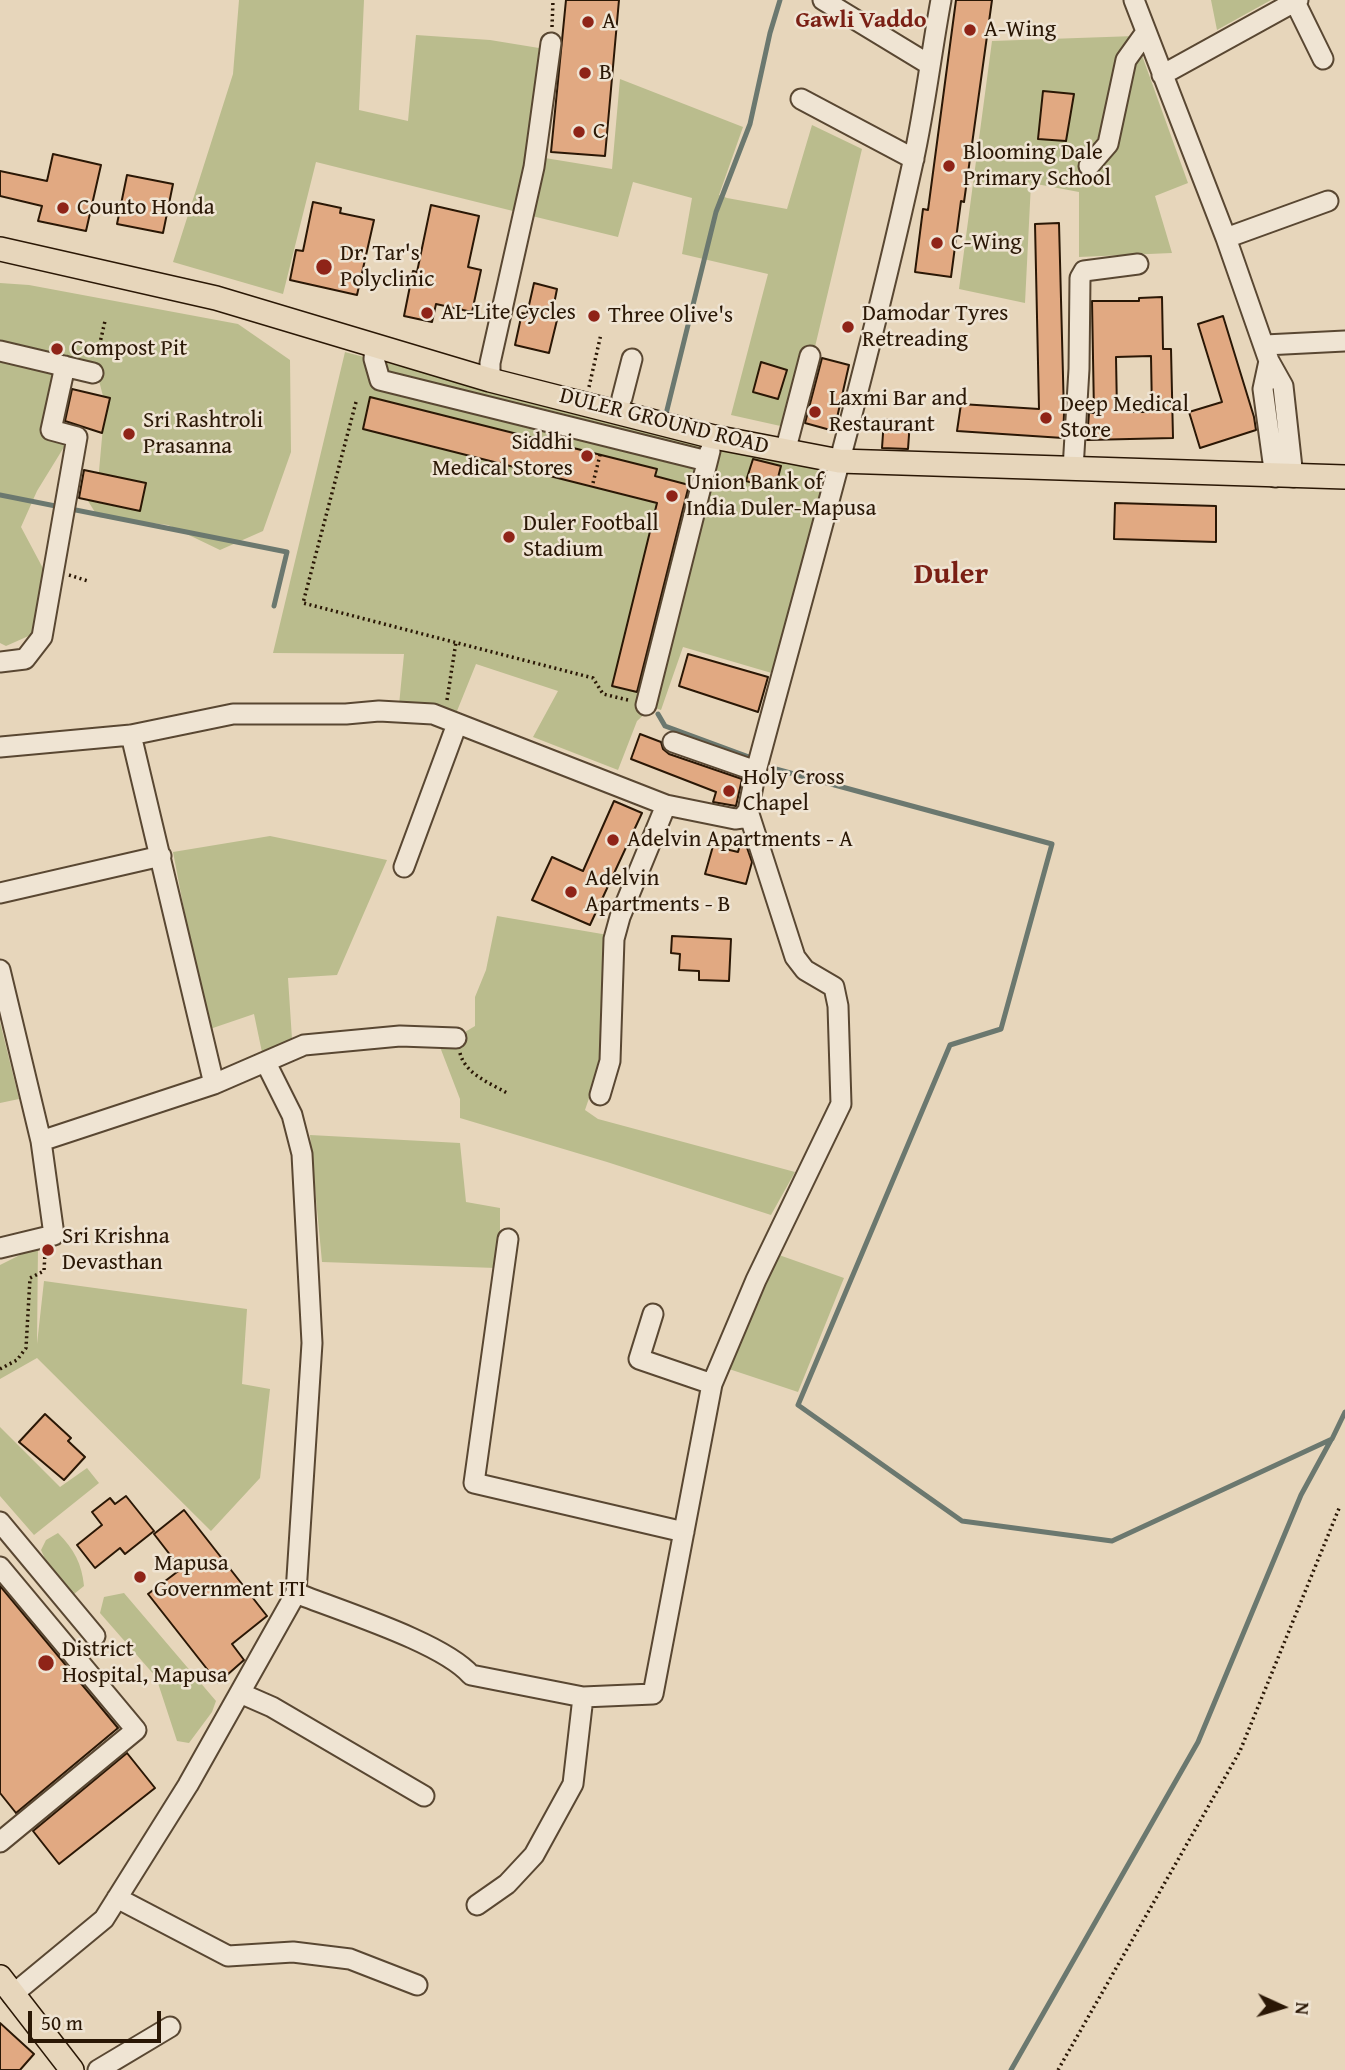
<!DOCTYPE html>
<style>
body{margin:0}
#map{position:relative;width:1345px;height:2070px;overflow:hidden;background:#e7d6bb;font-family:"Gentium Book Plus",serif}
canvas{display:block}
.north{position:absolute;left:1247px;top:1972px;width:70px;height:70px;-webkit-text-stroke:5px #efe4d3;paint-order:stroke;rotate:94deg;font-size:19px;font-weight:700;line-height:28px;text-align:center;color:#2a1705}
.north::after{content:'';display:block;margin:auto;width:24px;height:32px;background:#2a1705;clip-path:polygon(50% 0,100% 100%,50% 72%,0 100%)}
.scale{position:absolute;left:28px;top:2011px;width:133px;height:32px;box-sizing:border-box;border:4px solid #2a1705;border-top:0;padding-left:9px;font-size:21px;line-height:24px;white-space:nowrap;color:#2a1705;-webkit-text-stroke:5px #efe4d3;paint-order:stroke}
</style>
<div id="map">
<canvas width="1345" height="2070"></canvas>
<div class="north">N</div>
<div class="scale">50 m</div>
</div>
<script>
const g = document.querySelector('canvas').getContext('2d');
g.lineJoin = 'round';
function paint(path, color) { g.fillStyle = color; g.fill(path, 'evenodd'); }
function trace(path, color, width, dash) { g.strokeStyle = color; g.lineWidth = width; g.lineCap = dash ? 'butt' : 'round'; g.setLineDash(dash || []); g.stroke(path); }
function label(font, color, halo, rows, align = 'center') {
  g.font = font + ' "Gentium Book Plus",serif'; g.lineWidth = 5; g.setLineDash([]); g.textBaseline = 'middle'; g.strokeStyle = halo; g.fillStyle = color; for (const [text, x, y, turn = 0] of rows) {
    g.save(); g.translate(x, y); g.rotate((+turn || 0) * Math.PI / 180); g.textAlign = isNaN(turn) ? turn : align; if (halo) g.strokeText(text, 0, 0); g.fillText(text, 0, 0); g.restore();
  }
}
paint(new Path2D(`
 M239 0H364L359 110 408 121 416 35 490 40 539 48 530 161 517 212 316 162 283 294 173 262 233 74Z
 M1211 0H1271L1217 30Z
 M1135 36 1188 183 1155 196 1172 253 1079 257V192L1031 183 1025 303 959 289 992 41Z
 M620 79 743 127 719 195 727 198 787 209 812 125 862 149 814 351 804 348 785 427 731 415 768 274 682 254 692 198 633 182 618 237 532 216 545 158 612 169Z
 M0 283 29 285 238 324 290 360 291 452 263 531 220 550 168 525 98 517 88 501 99 471 105 404 95 365 72 364 60 415 64 447 37 491 21 527 46 574 33 634 6 646 0 643Z
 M345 352 728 451 831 472 775 674 683 647 661 710 652 707 637 721 618 770 533 737 558 691 476 664 457 711 399 705 404 654 273 653Z
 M270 836 387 860 337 975 288 978 292 1039 263 1057 254 1014 207 1030 173 852Z
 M497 916 608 935 601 1063 585 1110 598 1119 795 1172 771 1215 607 1162 460 1118V1099L440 1047 475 1026V997L486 970Z
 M0 1022 19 1099 0 1103Z
 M310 1135 460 1143 466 1202 500 1208V1238L496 1268 322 1262Z
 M38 1246 37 1344 44 1281 247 1309 242 1384 270 1389 260 1478 211 1531 37 1358 0 1379V1265Z
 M779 1255 844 1278 798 1392 729 1369Z
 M0 1427 60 1487 87 1468 99 1483 34 1535 0 1496Z
 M58 1533C74 1549 82 1564 84 1586L74 1594C58 1581 49 1569 41 1550L46 1540Z
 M124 1593 216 1701 212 1712 189 1743 177 1741 156 1677 100 1613 104 1597Z`), '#babc8d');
trace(new Path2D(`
 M665 418 716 212 750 124 770 33 780 0
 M0 495 287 552 274 606
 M658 714 665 726 749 757
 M772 768 1052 844 1001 1029 950 1045 798 1405 962 1521 1112 1541 1332 1439 1345 1412
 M1011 2070 1198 1742 1301 1495 1331 1440`), '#6b786f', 5);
const building = new Path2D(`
 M566 0H619L605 156 551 152Z
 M956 0H992L964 202 961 201 951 277 915 272 923 209 928 210Z
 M1043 91 1074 94 1066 141 1038 139Z
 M53 154 101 165 86 231 38 221 42 206 0 196V171L47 181Z
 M127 175 173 184 163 233 117 224Z
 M313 202 341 208 340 213 374 220 357 295 290 280 296 250 303 251Z
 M431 205 479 216 468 267 481 270 472 312 436 304 432 322 404 316 413 271 417 272Z
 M1059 223 1064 414 1063 438 957 431 961 404 1039 409 1035 224Z
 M534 283 557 289 551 319 557 320 549 353 515 345 522 313 527 314Z
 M1162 297 1163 349H1171L1173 438 1087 440 1089 413H1094L1092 301H1139V298ZM1151 356 1152 412H1117L1116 357Z
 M1223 316 1254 417 1256 430 1200 448 1189 412 1222 402 1198 324Z
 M822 358 849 365 834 431 805 423Z
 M761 362 787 370 778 399 753 392Z
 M72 389 110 398 102 433 65 421Z
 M370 397 657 469 655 476 689 485 637 692 612 686 657 503 363 429Z
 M884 419 910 421 908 449 882 448Z
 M753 459 781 466 775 489 746 481Z
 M84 470 146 483 140 511 79 498Z
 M1115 503 1216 506V542L1114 539Z
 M688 654 768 677 758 712 679 686Z
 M640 734 661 742 663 749 669 754 742 779 736 806 713 802 716 792 631 759Z
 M614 801 642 813 590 925 532 900 552 857 583 871Z
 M741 841 745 842 752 862 746 884 705 874 713 846 738 852Z
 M672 936 731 939 729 981 699 980V971L679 970 680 954 671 953Z
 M45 1414 71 1438 68 1441 85 1457 64 1480 19 1442Z
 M126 1496 154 1531 125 1554 120 1548 95 1568 77 1545 102 1525 92 1512 110 1498 115 1504Z
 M184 1510 267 1616 232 1644 244 1660 218 1683 148 1594 181 1569 154 1534Z
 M0 1586 118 1728 16 1813 0 1793Z
 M127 1753 155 1788 59 1864 33 1831Z
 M0 2023 34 2054 20 2070H0Z`);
paint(building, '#e1a982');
trace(building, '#2a1705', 2);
const minor = new Path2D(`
 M823 0 930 65
 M1134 0 1226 238 1269 361 1283 386 1293 477
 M1295 2 1323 59
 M1162 75 1298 0
 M801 99 914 159
 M1089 166 1108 144 1126 60 1146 32
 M1226 238 1328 201
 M375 345 374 359 380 380 707 461
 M1265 345 1345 341
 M0 351 93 373
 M1269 361 1263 389 1275 477
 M490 380V363L534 167 551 43
 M622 398 632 359
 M785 452 810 356
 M1073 469 1079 369 1080 278 1084 271 1138 264
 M0 662 25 659 42 637 77 437 51 430 65 366
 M646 705 710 451
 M131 735 214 1084
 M673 742 756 771
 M0 747 131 735 233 714H346L379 711 433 714 666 805 735 819 742 818 748 811 756 771C810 569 868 367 913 162 925 108 931 54 941 0
 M404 867 457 724
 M0 893 161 856
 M0 970 41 1141
 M600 1095 610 1061 614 939 620 917 666 805
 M508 1239 474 1483 684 1532
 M0 1248 54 1235 41 1141 214 1084 304 1045 400 1036 456 1038
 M653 1314 639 1359 712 1384
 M0 1522 95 1636
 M0 1567 136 1730 0 1842
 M296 1593C340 1611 442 1642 471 1675L583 1697 653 1694 712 1384 756 1280 841 1104 838 1006 834 987 805 970 795 957 748 811
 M240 1693 272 1707 424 1796
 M117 1898 228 1956 293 1952 350 1959 417 1985
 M477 1905 507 1884 534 1855 573 1784 583 1697
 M12 1995 104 1919 188 1785 296 1593 312 1343 302 1154 292 1115 266 1063
 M98 2070 170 2027`);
const major = new Path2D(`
 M0 249 216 298 490 380 714 437 839 461 1345 477
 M0 1977 72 2070`);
trace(minor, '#594732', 23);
trace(major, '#2a1705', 26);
trace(new Path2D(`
 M552 27 553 0
 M97 356 105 321
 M589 387 601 334
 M356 402 303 603 593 678 603 694 628 700
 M593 483 601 451
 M69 575 88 581
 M447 700 456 642
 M460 1053C465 1074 490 1083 507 1093
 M0 1369 17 1360 26 1348 30 1278 44 1271 45 1253
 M1058 2070 1240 1751 1340 1506`), '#2a1705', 3.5, [2, 3.5]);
trace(minor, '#efe4d3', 19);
trace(major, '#e7d6bb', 23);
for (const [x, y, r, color] of [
 [588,22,7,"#8f2418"],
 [970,30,7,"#8f2418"],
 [585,73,7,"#8f2418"],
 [579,132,7,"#8f2418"],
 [949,166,7,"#8f2418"],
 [63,208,7,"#8f2418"],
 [937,243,7,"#8f2418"],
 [324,267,9,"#8f2418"],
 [427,313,7,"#8f2418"],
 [594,316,7,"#8f2418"],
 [848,327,7,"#8f2418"],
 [57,349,7,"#8f2418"],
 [815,412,7,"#8f2418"],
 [1046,418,7,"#8f2418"],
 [129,434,7,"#8f2418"],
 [587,456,7,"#8f2418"],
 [672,496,7,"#8f2418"],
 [509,537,7,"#8f2418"],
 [729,791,7,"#8f2418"],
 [613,840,7,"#8f2418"],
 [571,892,7,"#8f2418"],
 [48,1250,7,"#8f2418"],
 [140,1577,7,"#8f2418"],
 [46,1663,9,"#8f2418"]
]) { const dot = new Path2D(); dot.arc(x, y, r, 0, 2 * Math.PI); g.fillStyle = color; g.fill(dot); trace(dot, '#efe4d3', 2.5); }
label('23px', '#2a1705', '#efe4d3', [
 ["A",602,22],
 ["A-Wing",984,30],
 ["B",599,73],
 ["C",593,132],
 ["Blooming Dale",963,153],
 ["Primary School",963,179],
 ["Counto Honda",77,208],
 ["C-Wing",951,243],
 ["Dr. Tar's",340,254],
 ["Polyclinic",340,280],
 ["AL-Lite Cycles",441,313],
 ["Damodar Tyres",862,314],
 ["Retreading",862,340],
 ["Three Olive's",608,316],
 ["Compost Pit",71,349],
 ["Laxmi Bar and",829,399],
 ["Restaurant",829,425],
 ["Deep Medical",1060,405],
 ["Store",1060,431],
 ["Sri Rashtroli",143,421],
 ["Prasanna",143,447],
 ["Siddhi",573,443,"right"],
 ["Medical Stores",573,469,"right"],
 ["Union Bank of",686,483],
 ["India Duler-Mapusa",686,509],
 ["Duler Football",523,524],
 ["Stadium",523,550],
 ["Holy Cross",743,778],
 ["Chapel",743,804],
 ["Adelvin Apartments - A",627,840],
 ["Adelvin",585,879],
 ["Apartments - B",585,905],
 ["Sri Krishna",62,1237],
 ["Devasthan",62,1263],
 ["Mapusa",154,1564],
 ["Government ITI",154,1590],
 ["District",62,1650],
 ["Hospital, Mapusa",62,1676]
], 'left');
label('23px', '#2a1705', '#efe4d3', [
 ["DULER GROUND ROAD",664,422,14]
]);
label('bold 24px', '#7a1f14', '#efe4d3', [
 ["Gawli Vaddo",861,21]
]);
label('bold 30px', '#7a1f14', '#efe4d3', [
 ["Duler",951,575]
]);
</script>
